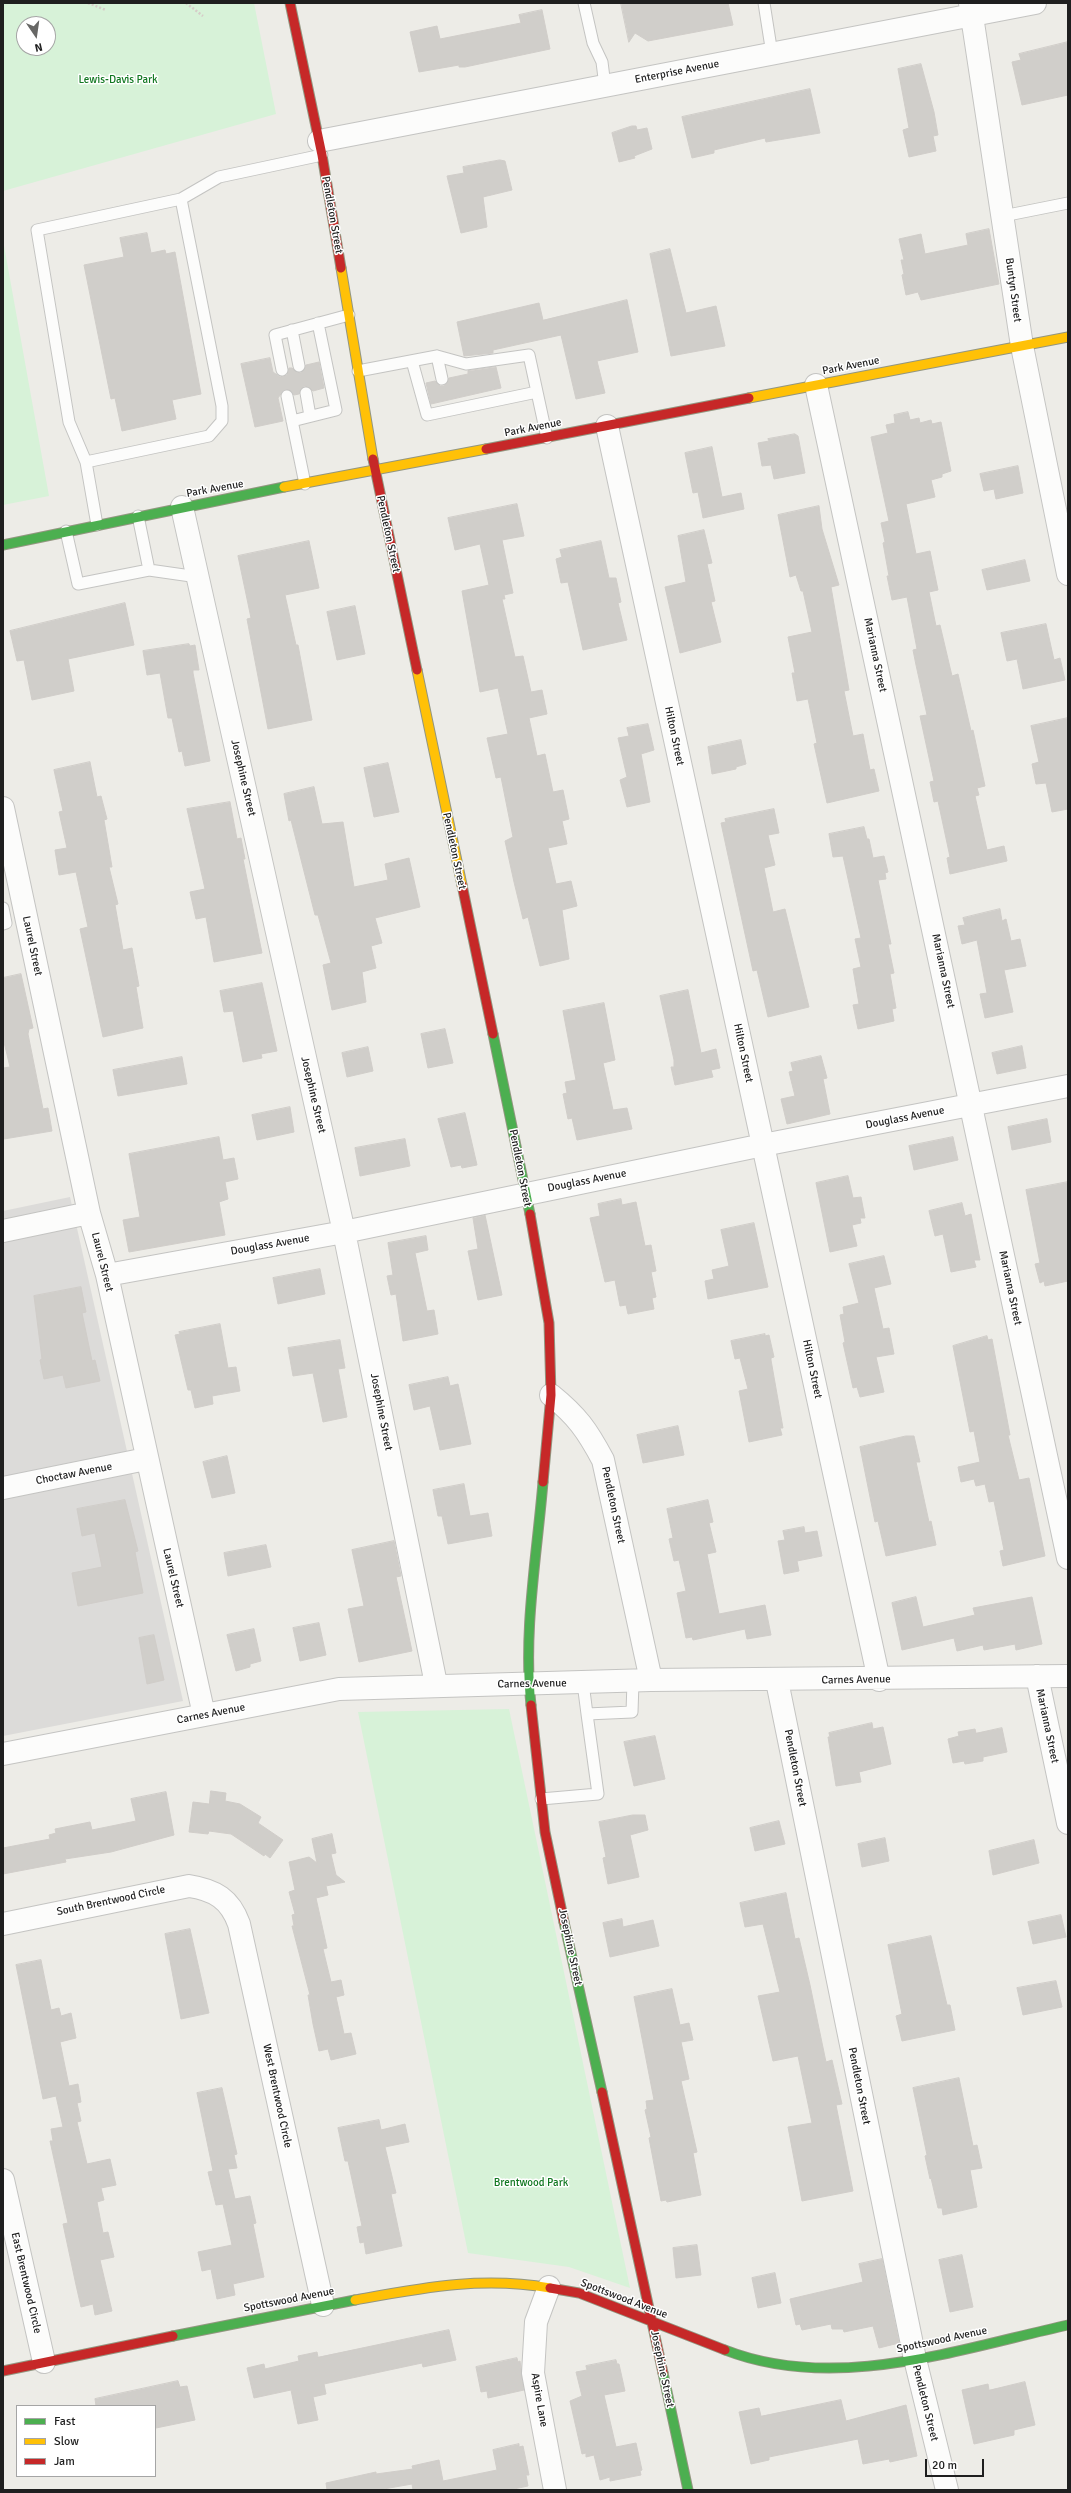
<!DOCTYPE html>
<style>
body{margin:0}
#map{position:relative;width:1071px;height:2493px;overflow:hidden;background:#edece7;font-family:Signika,sans-serif}
canvas{display:block}
.frame{position:absolute;inset:0;border:4px solid #1f1f1f;pointer-events:none}
.legend{position:absolute;left:16px;top:2405px;width:140px;height:72px;box-sizing:border-box;background:#fff;border:1px solid #a5a5a5;margin:0;padding:5px 7px;list-style:none;font-size:12px;color:#1f1f1f}
.legend li{display:flex;align-items:center;gap:8px;height:20px}
.legend b{width:20px;border:1px solid #a5a5a5}
.north{position:absolute;left:16px;top:16px;width:40px;height:40px;box-sizing:border-box;background:#fff;border:1px solid #a5a5a5;border-radius:50%;rotate:167deg;font-size:11px;font-weight:700;line-height:16px;text-align:center;color:#1f1f1f}
.north::after{content:'';display:block;margin:auto;width:14px;height:18px;background:#676765;clip-path:polygon(50% 0,100% 100%,50% 72%,0 100%)}
.scale{position:absolute;left:925px;top:2459px;width:59px;height:18px;box-sizing:border-box;border:2px solid #1f1f1f;border-top:0;padding-left:5px;font-size:12px;line-height:14px;white-space:nowrap;color:#1f1f1f;-webkit-text-stroke:3px #fff;paint-order:stroke}
</style>
<div id="map">
<canvas width="1071" height="2493"></canvas>
<div class="frame"></div>
<ul class="legend">
<li><b style="height:5px;background:#4caf50"></b>Fast</li>
<li><b style="height:5px;background:#ffc107"></b>Slow</li>
<li><b style="height:5px;background:#c62828"></b>Jam</li>
</ul>
<div class="north">N</div>
<div class="scale">20 m</div>
</div>
<script>
const g = document.querySelector('canvas').getContext('2d');
g.lineJoin = 'round';
function paint(path, color) { g.fillStyle = color; g.fill(path, 'evenodd'); }
function trace(path, color, width, dash) { g.strokeStyle = color; g.lineWidth = width; g.lineCap = dash ? 'butt' : 'round'; g.setLineDash(dash || []); g.stroke(path); }
function label(font, color, halo, rows, align = 'center') {
  g.font = font + ' Signika,sans-serif'; g.lineWidth = 3; g.setLineDash([]); g.textBaseline = 'middle'; g.strokeStyle = halo; g.fillStyle = color; for (const [text, x, y, turn = 0] of rows) {
    g.save(); g.translate(x, y); g.rotate((+turn || 0) * Math.PI / 180); g.textAlign = isNaN(turn) ? turn : align; if (halo) g.strokeText(text, 0, 0); g.fillText(text, 0, 0); g.restore();
  }
}
paint(new Path2D(`
 M70 1197 183 1701 3 1736V1211Z`), '#dcdbd9');
paint(new Path2D(`
 M3 3H254L276 114 3 191ZM24 24H48V48H24Z
 M3 240 49 496 3 505Z
 M509 1709 630 2288 569 2267 468 2253 358 1712Z`), '#d7f2d8');
const building = new Path2D(`
 M621 3H728L733 25 648 41 635 33 629 42Z
 M542 10 550 49 465 67H459V65L419 72 410 32 437 26 440 39 521 23 519 15Z
 M1068 42V95L1022 105 1012 62 1021 60 1019 54Z
 M921 64 934 112 938 135 933 136 936 151 909 157 903 130 909 128 898 69Z
 M810 89 820 133 766 142 765 138 714 150V153L692 158 682 117Z
 M632 126H636L637 130 647 128 652 149 634 156 635 158 619 162 612 133Z
 M500 160 505 161 512 190 483 197 487 227 461 233 447 176 464 173 463 167Z
 M989 229 999 284 921 300 918 292 906 295 902 275 904 274 901 260H904L899 239 921 234 925 254 968 245 966 234Z
 M147 233 151 253 165 250 166 254 175 252 201 394 172 400 176 419 122 431 115 398 111 399 84 265 124 257 120 238Z
 M670 249 686 313 716 306 725 346 671 356 650 254Z
 M627 300 638 352 597 361 605 393 576 399 561 335 493 350V353L464 356 457 322 539 303 543 320Z
 M270 358 273 372 280 377 287 375 289 368H292L296 372 301 373 306 365 319 362 324 388 313 391 309 387 304 386 299 394 294 395 290 390 283 391 278 398 283 421 255 427 241 364Z
 M496 367 501 388 431 404 426 383 435 381 440 386H444L449 378 468 374V371Z
 M908 412 910 420 919 418 920 423 931 420 932 424 941 422 951 471 942 474V477L931 480 935 497 906 504 916 554 930 551 938 590 929 592 936 626 940 625 952 676 958 674 971 731 973 730 985 786 977 788 979 795 975 796 987 850 1004 846 1007 861 950 874 947 858 950 857 938 801 934 802 930 782 934 781 920 716 927 715 916 665 913 650 917 649 907 597 892 600 887 576H889L883 543 885 542 881 523 889 521 871 437 888 433 886 425 895 423 894 415Z
 M795 434 798 436 805 473 774 479 771 465 762 466 758 443 769 441 768 439Z
 M712 447 722 497 741 493 744 509 703 518 698 492 693 493 685 453Z
 M1018 466 1023 493 996 499 994 489 984 491 980 474Z
 M517 504 524 536 502 540 513 593 504 595 505 599H502L515 657 523 656 531 692 542 690 547 714 529 718 537 756 545 754 553 792 563 790 569 819 562 821 567 844 548 848 556 884 571 881 577 906 562 910 569 959 540 966 528 917 523 919 514 882 505 841 513 837 501 777 496 778 487 738 508 734 498 688 480 692 462 591 489 585 480 544 455 550 448 518Z
 M819 506 822 529 839 585 831 587 849 690 844 691 853 736 863 734 870 770 874 769 879 791 827 803 814 744 817 743 808 699 797 701 792 673H795L788 637 812 632 803 591H801L796 575 790 577 778 515Z
 M704 530 712 563 707 564 715 601 711 602 721 642 680 653 665 587 686 582 678 536Z
 M309 541 319 588 285 595 296 645H298L312 720 268 729 247 619 251 618 238 556Z
 M601 541 609 578H616L621 602 618 603 627 640 583 650 568 582 561 583 556 559 562 557 560 550Z
 M1025 560 1030 581 987 590 982 570Z
 M125 603 134 645 68 659 74 691 32 700 24 660 17 661 10 631Z
 M355 606 365 654 337 660 327 612Z
 M1046 624 1054 660 1060 658 1065 680 1023 689 1017 659 1007 661 1001 633Z
 M189 644 190 646 195 645 199 670H193V673L210 761 185 766 182 751 179 752 172 718H168L160 673 147 675 143 651Z
 M1068 718V809L1052 812 1046 783 1036 784 1032 764 1039 762 1031 726Z
 M648 724 654 750 641 754 650 802 627 807 620 780 627 777 618 738 629 736 627 728Z
 M741 740 746 764 736 767V769L712 774 708 747Z
 M90 762 97 797 101 796 107 819 104 820 112 867H109L118 904 115 905 123 950 132 948 139 986 136 987 143 1028 103 1037 80 929 88 927 76 872 59 875 55 850 67 848 59 812 63 811 54 770Z
 M388 763 399 812 374 817 364 768Z
 M314 787 322 824 343 822 354 887 388 880 385 864 409 858 420 907 375 918 382 943 371 946 376 968 362 972 366 1002 332 1010 323 965 331 963 318 915H315L291 820 289 821 284 794Z
 M230 802 237 839 241 838 245 859H243L262 953 214 962 206 917 196 919 190 892 205 889 187 809Z
 M774 809 779 833 768 835 775 865 764 868 773 912 785 909 809 1007 768 1017 757 970 753 971 721 823 726 822 725 819Z
 M864 827 867 839H869L873 858 884 856 888 872 885 873 886 879 878 880 891 944H888L894 973 890 974 896 1008 892 1009 894 1021 858 1029 853 1005 859 1004 853 969 861 967 855 939 861 938 843 856 833 857 829 834Z
 M1000 909 1002 921 1006 919 1011 941 1020 939 1026 966 1004 970 1013 1012 985 1018 980 994 987 993 977 940 962 944 958 926 965 925 963 918Z
 M21 974 33 1028 29 1029 28 1034 43 1109 48 1108 52 1131 4 1139 3 1068 10 1067 3 1038V978Z
 M262 983 277 1051 261 1054 262 1058 243 1062 233 1011 224 1012 220 991Z
 M688 990 701 1053 716 1049 720 1068 711 1070 713 1077 675 1085 671 1067H674V1060L660 996Z
 M604 1003 615 1060 603 1063 613 1110 627 1108 632 1129 577 1140 572 1118 568 1119 563 1094 567 1093 565 1082 576 1080 563 1011Z
 M445 1029 453 1063 428 1068 421 1034Z
 M1022 1046 1026 1068 997 1074 992 1053Z
 M368 1047 373 1071 347 1077 342 1053Z
 M821 1056 827 1078 823 1079 830 1114 787 1124 781 1099 795 1096 789 1072 793 1071 791 1063Z
 M182 1057 187 1084 118 1096 113 1070Z
 M290 1107 294 1132 257 1140 252 1115Z
 M465 1113 477 1165 462 1168 461 1165 451 1167 438 1119Z
 M1047 1119 1051 1142 1012 1150 1008 1127Z
 M219 1137 223 1160 234 1158 238 1179 225 1182 228 1199 219 1202 225 1235 129 1252 123 1220 140 1217 129 1154Z
 M953 1137 958 1160 914 1170 909 1146Z
 M405 1139 410 1166 360 1176 355 1148Z
 M848 1176 853 1198 861 1197 865 1218H860L861 1223 852 1225 857 1246 830 1252 816 1183Z
 M1068 1182V1281L1045 1286 1044 1281 1040 1283 1035 1264 1040 1263 1026 1190Z
 M621 1199 622 1205 636 1202 645 1246 651 1245 656 1271 651 1272 656 1297 652 1298 654 1309 628 1314 626 1305 620 1306 615 1280 605 1282 590 1218 600 1216 598 1204Z
 M962 1203 965 1216 971 1214 980 1260H974L976 1267 951 1272 943 1234 935 1236 929 1211Z
 M485 1215 502 1295 478 1300 468 1251 478 1249 473 1218Z
 M754 1223 768 1287 708 1299 705 1281 714 1279 712 1270 729 1266 721 1230Z
 M426 1236 428 1250 415 1253 427 1311 434 1310 438 1334 403 1341 396 1294 391 1295 387 1276 393 1275 388 1243Z
 M884 1256 891 1284 874 1288 883 1329 889 1328 894 1354 876 1357 884 1392 860 1397 857 1387 853 1388 843 1343 845 1342 840 1315 844 1314 843 1307 859 1303 849 1264Z
 M320 1269 325 1294 278 1304 273 1278Z
 M81 1287 86 1312 82 1313 92 1361 95 1360 100 1381 66 1388 63 1375 44 1379 40 1360 42 1359 34 1296Z
 M220 1324 228 1368 236 1367 240 1391 212 1396 213 1404 195 1408 191 1390H188L175 1335 180 1334 179 1332Z
 M765 1334V1336L769 1335 774 1357 771 1358V1360L783 1428H780L782 1435 749 1442 739 1391 748 1389 740 1358 735 1359 731 1341Z
 M987 1336 988 1340 992 1339 1010 1435H1008L1019 1480 1029 1478 1045 1556 1003 1566 1000 1551 1004 1550 994 1501 989 1502 985 1484 976 1486 974 1479 961 1482 958 1467 980 1462 974 1431 970 1432 953 1346Z
 M340 1340 345 1368 338 1369 347 1417 323 1422 313 1373 293 1376 288 1348Z
 M448 1377 450 1386 458 1384 471 1444 440 1450 430 1406 414 1410 409 1385Z
 M678 1426 684 1455 643 1463 637 1435Z
 M906 1436H914L920 1462H916L929 1522 931 1521 936 1545 886 1556 878 1521 875 1522 860 1447Z
 M227 1456 235 1493 212 1498 203 1462Z
 M464 1484 470 1516 488 1513 492 1536 448 1544 442 1516H438L433 1490Z
 M125 1500 138 1551 135 1552 143 1593 78 1606 72 1573 102 1567 95 1533 82 1536 77 1509Z
 M708 1500 713 1522 709 1523 716 1552 707 1554 719 1614 765 1605 771 1635 747 1639 745 1629 693 1640 692 1637 686 1638 677 1593 686 1591 679 1560 674 1561 669 1539 673 1538 667 1509Z
 M804 1527 805 1533 817 1531 822 1556 797 1561 799 1571 784 1574 778 1541 785 1540 783 1531Z
 M394 1541 401 1576 396 1577 412 1651 359 1662 348 1609 364 1606 352 1550Z
 M266 1545 271 1567 228 1576 224 1553Z
 M916 1597 923 1627 975 1615 973 1608 1032 1597 1042 1644 1016 1650 1015 1644 984 1650 983 1645 957 1651 954 1638 902 1650 892 1603Z
 M319 1623 326 1655 300 1661 293 1628Z
 M254 1629 261 1661 250 1664V1667L236 1671 227 1635Z
 M154 1635 164 1680 147 1684 139 1638Z
 M872 1723 873 1729 883 1727 891 1764 859 1772 861 1782 836 1786 828 1737H830L829 1733Z
 M1002 1728 1007 1752 983 1757V1761L965 1764 964 1761 953 1763 948 1739 959 1736 958 1732 975 1729 976 1733Z
 M655 1736 665 1779 634 1786 624 1742Z
 M211 1791 226 1793 225 1801 240 1804 261 1817 258 1823 283 1840 270 1858 265 1854 264 1856 231 1834 209 1831 208 1834 189 1832 193 1802 209 1804Z
 M166 1792 174 1835 111 1852 65 1859 66 1862 3 1874V1848L50 1839 49 1835 56 1833 55 1829 90 1822 92 1830 136 1821 131 1799Z
 M633 1815H645L648 1830 630 1835 639 1877 608 1884 603 1858 606 1857 599 1822Z
 M779 1821 785 1844 755 1851 750 1828Z
 M332 1834 336 1853 331 1854 336 1875 345 1882 326 1886 328 1895 316 1898 327 1948 323 1949 331 1982 341 1980 344 1995 336 1997 344 2034 351 2033 356 2054 331 2060 328 2049 319 2051 313 2024 308 1995H310L292 1926H294L292 1915 295 1914 289 1892 295 1890 289 1862 309 1857 317 1863 312 1839Z
 M885 1838 889 1861 862 1867 858 1844Z
 M1034 1840 1039 1863 993 1875 989 1851Z
 M786 1893 795 1939 799 1938 810 1985 826 2062 832 2060 842 2104 836 2105 853 2191 802 2201 788 2127 812 2123 798 2056 773 2061 758 1996 780 1992 763 1924 745 1927 740 1903Z
 M1061 1915 1066 1937 1033 1944 1028 1922Z
 M622 1919 623 1927 653 1920 659 1946 610 1957 603 1923Z
 M190 1929 209 2013 181 2019 165 1934Z
 M931 1936 947 2005H950L955 2030 902 2041 896 2016 902 2014 888 1945Z
 M41 1960 51 2010 59 2008 61 2016 71 2013 76 2038 60 2042 69 2086 78 2084 81 2102 77 2103 81 2121 77 2122 87 2164 110 2159 116 2185 101 2188 104 2200 97 2202 103 2233 108 2232 114 2257 100 2260 112 2311 95 2315 93 2304 81 2307 76 2285 63 2224 68 2223 50 2141H53L51 2129 63 2127 56 2096 43 2099 16 1965Z
 M1056 1981 1062 2007 1023 2015 1017 1988Z
 M672 1989 680 2025 689 2023 693 2040 681 2042 689 2079 681 2081 697 2152 693 2153 701 2195 667 2202 666 2200 661 2201 649 2138 651 2137 645 2110 647 2109 646 2101 654 2100 634 1997Z
 M959 2078 973 2146 977 2145 982 2168 970 2170 977 2207 943 2215 942 2208H938L931 2178 930 2179 925 2156 927 2155 913 2088Z
 M222 2088 237 2154 234 2155 237 2168 228 2169 235 2199 250 2196 256 2223 253 2224 264 2277 233 2284 235 2295 217 2299 211 2269 202 2271 198 2252 232 2245 223 2204 216 2205 208 2172 213 2171 197 2093Z
 M379 2120 381 2130 405 2124 409 2142 385 2147 396 2193 391 2194 402 2246 366 2254 364 2242 360 2243 357 2227 362 2226 348 2161H345L338 2128Z
 M697 2245 701 2275 676 2278 673 2248Z
 M962 2255 973 2307 950 2312 939 2260Z
 M882 2259 899 2343 879 2348 873 2326 844 2332 843 2329H832L831 2324 802 2330 800 2324 796 2325 790 2299 863 2282 859 2264Z
 M775 2273 781 2303 758 2308 752 2278Z
 M449 2330 456 2360 423 2367 422 2363 324 2384 326 2394 313 2397 318 2420 298 2424 291 2390 254 2398 247 2368 264 2364 265 2369 299 2361 298 2356 317 2352 318 2357Z
 M517 2358 518 2362 520 2361 524 2390 488 2398 487 2391 481 2392 476 2367Z
 M616 2360 617 2364H619L625 2391 604 2395 616 2447 636 2443 642 2470 640 2471 641 2475 610 2481V2477L600 2480 594 2455 586 2457V2453L582 2454 570 2401 582 2396 576 2372 587 2370 586 2366Z
 M178 2381 180 2387 187 2386 195 2420 156 2428 155 2406H96L95 2399Z
 M1025 2382 1035 2425 1014 2430V2435L974 2444 962 2390 988 2384 989 2390Z
 M841 2400 846 2421 906 2405 917 2456 890 2462 889 2459 863 2464 858 2439 769 2457V2460L751 2464 739 2412 759 2408 761 2416Z
 M519 2444V2447L523 2446 529 2475H526L528 2486 509 2490H413L412 2484 378 2490H327L326 2483 376 2472V2474L413 2469 412 2466 439 2460 443 2481 497 2470 493 2450Z`);
paint(building, '#d0ceca');
trace(building, '#d0cdc9', 1);
const lane = new Path2D(`
 M584 3 593 43 602 62 605 86
 M764 3 772 54
 M181 199 219 177 322 155
 M1003 216 1068 203
 M292 330 299 366
 M437 356 442 379
 M412 361 427 415 537 392
 M282 370 275 335 349 315
 M358 371 437 356 466 364 529 355 547 438
 M306 393 310 416
 M287 396 305 484
 M292 421 336 410 318 323
 M86 462 209 436 222 421V406L181 199 37 230 69 422 86 462 97 525
 M66 531 78 584 149 570 138 516
 M149 570 198 577
 M3 908 6 923 3 924
 M583 1683 587 1714 632 1712 633 1682
 M541 1799 598 1794 587 1714`);
const street = new Path2D(`
 M970 3 1022 346 1068 574
 M319 141 1035 3
 M816 385 1068 1558
 M607 426 879 1680
 M182 507 344 1232 436 1684
 M3 808 89 1213 107 1275 204 1715
 M3 1231 89 1213
 M107 1275 344 1232 763 1145 1068 1086
 M551 1395C577 1416 587 1430 603 1460L651 1680
 M3 1488 146 1459
 M1037 1676 1068 1823
 M777 1681 915 2359 947 2490
 M3 1754 339 1689 651 1680 1068 1676
 M3 1924 189 1886C215 1890 230 1899 239 1924L323 2305
 M3 2180 44 2362
 M549 2287 536 2322 533 2373 555 2490`);
const fast = new Path2D(`
 M3 545 284 487
 M493 1034 530 1214
 M531 1705C523 1632 537 1555 543 1482
 M564 1922 602 2092
 M173 2336 355 2300
 M725 2350C835 2393 959 2349 1068 2325
 M663 2373 688 2490`);
const slow = new Path2D(`
 M341 268 373 459
 M749 398 1068 337
 M284 487 486 449
 M417 670 462 885
 M355 2300C422 2288 481 2276 550 2288`);
const jam = new Path2D(`
 M290 3 322 155 341 268
 M486 449 749 398
 M373 459 417 670
 M462 885 493 1034
 M530 1214 549 1323 551 1395 543 1482
 M531 1705 545 1832 564 1922
 M602 2092 663 2373
 M550 2288 579 2293 725 2350
 M3 2371 173 2336`);
trace(lane, '#c4c4c2', 13);
trace(street, '#c4c4c2', 24);
trace(fast, '#939680', 11);
trace(slow, '#939680', 11);
trace(jam, '#939680', 11);
trace(new Path2D(`
 M88 3 106 10
 M186 3 203 16`), '#d6cbc8', 2.5, [2, 2]);
trace(lane, '#fcfcfb', 11);
trace(street, '#fcfcfb', 22);
trace(fast, '#4caf50', 9);
trace(slow, '#ffc107', 9);
trace(jam, '#c62828', 9);
label('11px', '#1f1f1f', '#fff', [
 ["Enterprise Avenue",677,72,-11],
 ["Pendleton Street",332,215,80],
 ["Buntyn Street",1013,290,82],
 ["Park Avenue",851,366,-11],
 ["Park Avenue",533,428,-11],
 ["Park Avenue",215,489,-10],
 ["Pendleton Street",388,534,78],
 ["Marianna Street",875,655,78],
 ["Hilton Street",674,736,78],
 ["Josephine Street",243,778,77],
 ["Pendleton Street",454,851,78],
 ["Laurel Street",32,946,78],
 ["Marianna Street",943,971,78],
 ["Hilton Street",743,1053,78],
 ["Josephine Street",313,1095,77],
 ["Douglass Avenue",905,1118,-11],
 ["Pendleton Street",520,1168,79],
 ["Douglass Avenue",587,1181,-11],
 ["Douglass Avenue",270,1245,-10],
 ["Laurel Street",102,1262,76],
 ["Marianna Street",1010,1288,78],
 ["Hilton Street",812,1369,78],
 ["Josephine Street",381,1412,79],
 ["Choctaw Avenue",74,1474,-11],
 ["Pendleton Street",613,1505,78],
 ["Laurel Street",173,1578,77],
 ["Carnes Avenue",856,1680,-1],
 ["Carnes Avenue",532,1684,-1],
 ["Carnes Avenue",211,1714,-11],
 ["Marianna Street",1047,1726,78],
 ["Pendleton Street",795,1768,79],
 ["South Brentwood Circle",111,1901,-12],
 ["Josephine Street",570,1947,78],
 ["Pendleton Street",859,2086,79],
 ["West Brentwood Circle",277,2096,78],
 ["East Brentwood Circle",26,2283,77],
 ["Spottswood Avenue",624,2299,21],
 ["Spottswood Avenue",289,2300,-11],
 ["Spottswood Avenue",942,2340,-12],
 ["Josephine Street",662,2369,78],
 ["Aspire Lane",539,2400,80],
 ["Pendleton Street",925,2403,76]
]);
label('11px', '#117821', '#fff', [
 ["Lewis-Davis Park",118,80],
 ["Brentwood Park",531,2183]
]);
</script>
